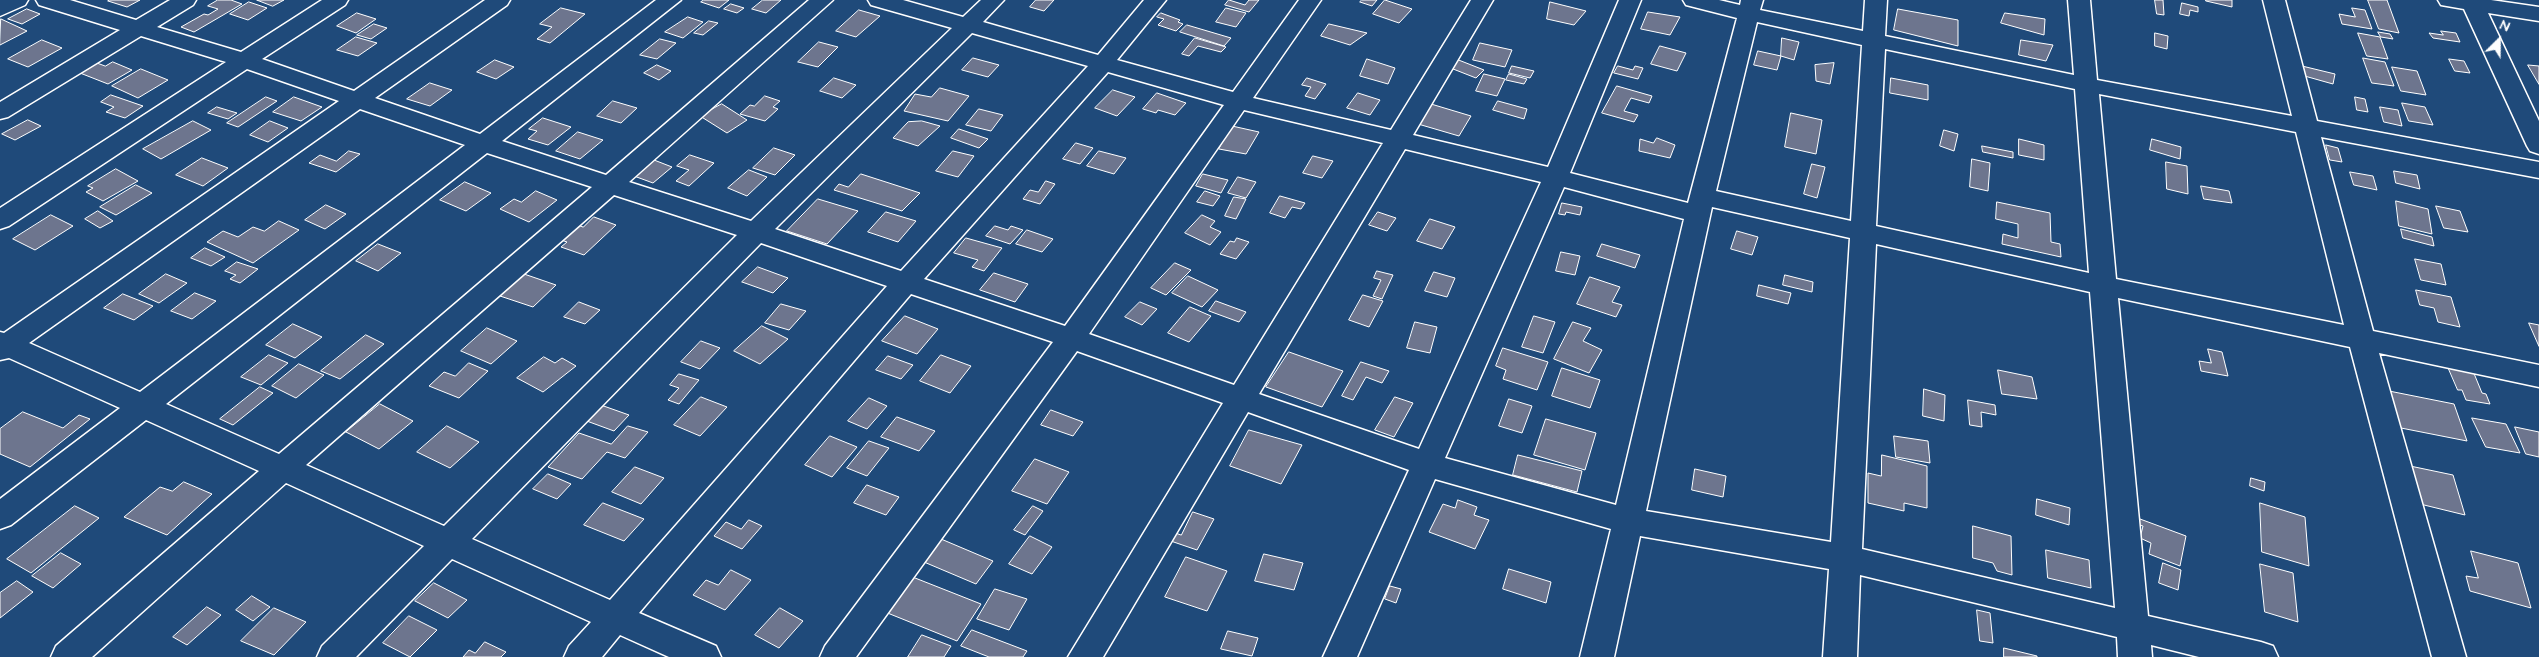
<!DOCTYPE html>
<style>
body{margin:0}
#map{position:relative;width:2539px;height:657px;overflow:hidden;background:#1f4a7a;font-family:"Architects Daughter",sans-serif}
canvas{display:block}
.north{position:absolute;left:2474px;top:15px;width:50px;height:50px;-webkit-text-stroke:4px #1f4a7a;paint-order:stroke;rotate:23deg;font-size:14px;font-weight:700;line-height:20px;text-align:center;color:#fff}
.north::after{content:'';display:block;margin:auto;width:18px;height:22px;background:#fff;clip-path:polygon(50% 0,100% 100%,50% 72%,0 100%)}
</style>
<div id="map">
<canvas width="2539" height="657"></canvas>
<div class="north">N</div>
</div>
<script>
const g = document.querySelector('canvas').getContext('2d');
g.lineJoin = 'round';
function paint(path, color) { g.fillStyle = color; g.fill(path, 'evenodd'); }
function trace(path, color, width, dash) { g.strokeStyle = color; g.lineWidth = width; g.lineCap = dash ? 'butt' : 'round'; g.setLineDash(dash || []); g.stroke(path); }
const building = new Path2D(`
 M110 0H140L127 7 108 1Z
 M218 0H231L242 4 194 32 181 27 204 14 208 15 218 9 208 6Z
 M257 0H284L273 6Z
 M704 0H729L719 8 701 2Z
 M763 0H781L766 13 752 9Z
 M1036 0H1054L1044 11 1030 7Z
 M1229 0 1245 5 1249 0H1259L1249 12 1225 5Z
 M1362 0H1377L1372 6 1360 2Z
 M1385 0 1412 9 1399 23 1373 14Z
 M2155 0H2163L2164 15 2157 14Z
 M2206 0H2232V7L2206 1Z
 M2368 0H2387L2399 33 2379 29Z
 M249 2 267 8 248 20 230 14Z
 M1550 2 1586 11 1574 25 1547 19Z
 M2182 3 2198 7V12L2190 10 2189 16 2180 14Z
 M731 4 744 8 737 13 724 9Z
 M561 8 585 14 550 43 537 39 552 27 540 24Z
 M1226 8 1246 13 1236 27 1216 22Z
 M2352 8 2365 10 2372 29 2342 24 2339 14 2355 17Z
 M27 9 40 14 22 24 8 19Z
 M1898 9 1958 20V46L1894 30Z
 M859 10 880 16 856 37 836 31Z
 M1648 12 1680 17 1670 35 1641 29Z
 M357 13 376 19 356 33 337 26Z
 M1161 13 1180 20 1178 22 1183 24 1176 31 1158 25 1164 19 1157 17Z
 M2005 13 2045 19 2044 35 2001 23Z
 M688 17 703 22 683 38 665 32Z
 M1 19 27 31 0 45Z
 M709 21 718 23 703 35 694 33Z
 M374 24 387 28 371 39 357 35Z
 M1329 24 1367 33 1350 45 1321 36Z
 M1187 25 1231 38 1224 46 1180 32Z
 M2441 31 2456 33 2460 42 2433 38 2429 33 2443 35Z
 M2378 32 2390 34 2393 39 2381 37Z
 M2155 33 2168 36 2167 49 2155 46Z
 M2358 33 2380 37 2388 59 2367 56Z
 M356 37 377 43 358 56 337 50Z
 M1195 38 1226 47 1221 52 1198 46 1189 56 1182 54Z
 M1782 38 1799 42 1794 60 1781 56Z
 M660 39 676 43 657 59 640 55Z
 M42 40 62 48 28 67 8 59Z
 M2021 40 2053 45 2046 61 2019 55Z
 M819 42 838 47 818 67 798 62Z
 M1480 43 1512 50 1505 67 1473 60Z
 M1660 46 1686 53 1677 71 1651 64Z
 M1758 51 1781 56 1777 70 1754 65Z
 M973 58 999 65 988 77 962 70Z
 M2363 58 2385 62 2394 86 2372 83Z
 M1367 59 1395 68 1388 84 1360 76Z
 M1456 59 1484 70 1476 78 1448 67Z
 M2449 59 2464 61 2470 73 2455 71Z
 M495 60 514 67 496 79 477 72Z
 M113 62 132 70 108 84 80 73 97 63 105 66Z
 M1834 63 1830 84 1816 81 1815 65Z
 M657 65 671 71 659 80 644 73Z
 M2528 65 2539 66V84Z
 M1512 66 1534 71 1530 78 1509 73Z
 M1618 66 1633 70 1635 66 1643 68 1638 79 1614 73Z
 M2302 66 2335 74 2333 84 2301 75Z
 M2392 67 2417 71 2426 95 2401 91Z
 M141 69 168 80 138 98 112 86Z
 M1484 74 1505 79 1497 96 1476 91Z
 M1509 74 1527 79 1524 84 1506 80Z
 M834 78 856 85 842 98 820 91Z
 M1307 78 1326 84 1315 99 1305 96 1311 87 1302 85Z
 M1891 78 1928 85V100L1890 93Z
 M430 83 452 90 430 106 407 99Z
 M1617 86 1652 96 1649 103 1631 98 1624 111 1638 115 1634 122 1602 113Z
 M940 88 969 96 948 121 904 111 915 94 931 97Z
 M1113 90 1135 97 1117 116 1095 108Z
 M1157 93 1186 103 1175 115 1158 110 1156 113 1143 109Z
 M1358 93 1380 100 1370 115 1347 108Z
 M111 95 143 106 125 118 106 112 114 107 101 102Z
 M765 96 780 101 773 107 778 109 765 121 740 114 750 105 754 106Z
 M266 97 277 101 238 127 227 123Z
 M294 97 322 107 301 121 273 112Z
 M2355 97 2365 99 2368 112 2357 110Z
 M613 101 637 108 621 123 597 116Z
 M1498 101 1527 109 1524 119 1493 110Z
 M2402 103 2425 107 2433 125 2409 121Z
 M722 104 747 120 727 133 700 116Z
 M1431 104 1471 116 1459 136 1418 124Z
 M217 107 237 113 228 119 208 113Z
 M2380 107 2398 110 2402 126 2384 122Z
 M979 109 1003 115 991 131 966 125Z
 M1791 113 1822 120 1816 154 1785 147Z
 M543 118 571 127 548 145 528 139 537 131 529 129Z
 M28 120 41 126 15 140 2 134Z
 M193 121 211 130 161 159 143 149Z
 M270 121 288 128 268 142 250 135Z
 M922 121 940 126 918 146 893 138 908 122Z
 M1232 126 1259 132 1246 154 1219 149Z
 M959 129 988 139 979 148 951 138Z
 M1944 130 1958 134 1954 151 1940 146Z
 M578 132 603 140 580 159 556 151Z
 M1657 138 1675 145 1670 158 1639 151 1640 139 1653 143Z
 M2019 139 2044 145V160L2019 155Z
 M2152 139 2181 147 2180 159 2150 150Z
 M1076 143 1093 148 1080 164 1063 159Z
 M2326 145 2338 148 2342 162 2330 160Z
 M1982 146 2013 152V158L1983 152Z
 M774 148 795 155 775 175 753 168Z
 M349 151 360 154 336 172 309 163 320 155 336 161Z
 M953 151 974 156 958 177 936 171Z
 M1099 151 1126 158 1114 174 1087 166Z
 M690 155 714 163 689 186 676 181 689 170 677 166Z
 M1313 156 1333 161 1322 178 1303 173Z
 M202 158 228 168 203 186 176 175Z
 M1972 159 1990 163 1988 191 1970 187Z
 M654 160 672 167 653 183 634 176Z
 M2166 162 2187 166 2188 194 2167 189Z
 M1812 164 1825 167 1817 198 1804 194Z
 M116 169 138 181 103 201 86 192 93 188 88 186Z
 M749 170 767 177 747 196 728 188Z
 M2394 171 2417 175 2420 189 2396 183Z
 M2350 172 2373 176 2377 190 2354 185Z
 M861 174 920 193 902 211 834 190 839 184 848 187Z
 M1203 174 1228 180 1221 193 1196 186Z
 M1238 177 1256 182 1246 198 1228 193Z
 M1046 181 1055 184 1040 204 1023 199 1030 190 1038 192Z
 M465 182 491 193 466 211 440 200Z
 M136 185 152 193 116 215 100 207Z
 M2201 186 2229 191 2232 203 2204 199Z
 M536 191 557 200 529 222 500 209 514 199 521 202Z
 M1205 191 1220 196 1213 206 1197 202Z
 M1280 196 1305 203 1301 209 1292 207 1285 218 1270 213Z
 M1234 197 1246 199 1236 219 1225 216Z
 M818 199 858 211 827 244 787 231Z
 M2396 201 2428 209 2432 234 2399 226Z
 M1997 202 2050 213 2051 242 2060 244 2061 257 2002 244 2003 234 2018 238V224L1996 219Z
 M1562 203 1582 207 1580 215 1566 212 1565 215 1559 214Z
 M326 205 346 214 325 229 305 220Z
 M2436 206 2460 211 2468 232 2444 228Z
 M98 211 113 221 100 228 85 219Z
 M886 212 916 221 898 242 868 232Z
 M1378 212 1396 218 1387 231 1369 225Z
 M51 215 73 226 35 250 13 239Z
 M1202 215 1215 221 1210 227 1221 232 1210 245 1185 233Z
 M594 217 616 225 584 255 561 247 567 242 558 239 575 224 583 227Z
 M1430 219 1455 227 1442 249 1417 241Z
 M279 221 299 230 253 263 207 242 223 231 238 237 253 227 264 231Z
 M995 226 1008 230 1011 226 1023 230 1010 244 986 236Z
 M2401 229 2432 237 2434 246 2403 238Z
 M1027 230 1053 239 1042 252 1016 244Z
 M1737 231 1758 237 1752 255 1731 249Z
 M966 238 1002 248 984 271 972 267 978 260 954 253Z
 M1237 238 1249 242 1236 259 1220 254 1230 241 1234 242Z
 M378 244 401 253 378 271 356 261Z
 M1602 244 1640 255 1635 268 1597 256Z
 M205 248 225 257 211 266 191 258Z
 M1561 252 1580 256 1575 275 1556 271Z
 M2415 259 2441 264 2446 285 2421 280Z
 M237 262 258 269 240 283 230 279 236 275 225 271Z
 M1175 263 1191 270 1166 295 1151 288Z
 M758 267 788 278 773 293 742 282Z
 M1377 271 1393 275 1382 299 1373 296 1381 280 1374 278Z
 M1434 272 1455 278 1447 297 1425 291Z
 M994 273 1028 284 1015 302 980 290Z
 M166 274 187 283 159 303 139 294Z
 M524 274 556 285 533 307 500 296Z
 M1785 275 1813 282 1812 292 1783 285Z
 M1188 276 1218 290 1202 307 1172 293Z
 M1590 277 1620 287 1612 302 1622 305 1616 317 1577 304Z
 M1759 285 1791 293 1788 304 1757 296Z
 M2416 290 2451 297 2460 327 2438 322 2434 308 2420 305Z
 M195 293 216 301 192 319 171 311Z
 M123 294 153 306 134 320 104 308Z
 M1363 295 1383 301 1369 327 1349 320Z
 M1216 301 1246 312 1239 322 1209 311Z
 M579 302 600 310 585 324 564 317Z
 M1140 302 1157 309 1142 325 1125 317Z
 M781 304 806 311 789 330 765 323Z
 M1190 307 1211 316 1189 342 1168 333Z
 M905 316 938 329 917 354 882 341Z
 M1534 316 1555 322 1543 353 1522 347Z
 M1415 322 1437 327 1430 353 1407 348Z
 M1573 322 1591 328 1583 341 1602 350 1589 373 1554 359Z
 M2529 323 2539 325V346Z
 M293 324 322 337 295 358 266 345Z
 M762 326 788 339 760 364 734 351Z
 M487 328 517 341 491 364 461 351Z
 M366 335 384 344 340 379 321 371Z
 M701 341 720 348 700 369 681 362Z
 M1503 348 1548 362 1537 390 1503 379 1506 370 1496 366Z
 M2208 349 2222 352 2228 376 2201 371 2199 361 2211 363Z
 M1289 352 1343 371 1322 407 1266 387Z
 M269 355 288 363 261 385 241 377Z
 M941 355 971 366 950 393 920 381Z
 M888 356 913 365 901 379 876 370Z
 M544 357 555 363 562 358 576 366 543 392 517 378Z
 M1361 362 1389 371 1382 383 1366 377 1353 400 1342 396Z
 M469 363 488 371 459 398 429 386 444 372 455 376Z
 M299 364 324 375 296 398 272 386Z
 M2448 367 2473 371 2482 393 2486 394 2490 404 2466 400 2462 390H2458Z
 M1562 368 1600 380 1590 408 1552 396Z
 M1998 370 2032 377 2037 399 2002 394Z
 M679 374 699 380 679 404 668 400 679 388 670 385Z
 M260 387 273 393 233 425 220 419Z
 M1924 389 1945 395 1944 421 1923 416Z
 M2389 391 2454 404 2467 441 2401 428Z
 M701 397 727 407 700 436 674 425Z
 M1395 397 1413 403 1394 437 1375 430Z
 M869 398 887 406 867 429 848 421Z
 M1509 399 1532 406 1522 433 1499 426Z
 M1968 400 1995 405 1996 415 1981 412 1982 427 1970 425Z
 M380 404 413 421 379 449 346 432Z
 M598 404 629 415 614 431 584 420Z
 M1051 410 1083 422 1073 436 1041 425Z
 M23 412 63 428 79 415 90 419 30 467 0 454V429Z
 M897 417 935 431 919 451 881 437Z
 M2472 418 2506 424 2520 453 2486 447Z
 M1546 419 1596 433 1585 470 1534 455Z
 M447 426 479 442 450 468 417 452Z
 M628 426 648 432 625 458 607 452 582 479 548 467 579 433 611 444Z
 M2515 427 2539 432V457L2526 454Z
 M1249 430 1302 445 1281 484 1230 466Z
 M830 436 857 447 832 477 805 465Z
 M1894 436 1928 441 1930 463 1896 457Z
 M869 441 889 448 867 476 847 468Z
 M1518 455 1582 471 1577 492 1513 475Z
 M1882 455 1927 466V508L1904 503V511L1868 503V473L1881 476Z
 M1035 459 1069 472 1047 504 1012 491Z
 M2410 466 2453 475 2465 515 2420 504Z
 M635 467 664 478 641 504 612 492Z
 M1695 469 1726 476 1723 497 1692 490Z
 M548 474 571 484 557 499 533 489Z
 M2251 478 2265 482 2264 491 2250 486Z
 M184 482 212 494 167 535 124 517 160 487 172 491Z
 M867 485 899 497 886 515 854 503Z
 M2037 499 2070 508 2069 525 2036 515Z
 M1458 500 1477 507 1474 515 1489 520 1475 549 1429 532 1443 504 1455 508Z
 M603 503 644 519 624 541 584 525Z
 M2260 503 2305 517 2309 566 2262 552Z
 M75 506 99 518 31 573 7 559Z
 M1033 506 1043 511 1025 535 1014 530Z
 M1193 512 1214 519 1197 550 1162 538 1167 530 1181 535Z
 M2140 519 2186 536 2180 566 2149 554 2151 543 2140 538 2143 526 2139 525Z
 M749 520 762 526 742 549 714 536 726 522 741 529Z
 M1973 526 2011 536 2012 575 1997 571 1993 563 1973 558Z
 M1030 536 1052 547 1032 574 1009 564Z
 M941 539 993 561 976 584 924 562Z
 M2046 550 2089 560 2091 588 2048 578Z
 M2471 551 2518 563 2531 608 2470 591 2466 576 2478 578Z
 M61 553 81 564 53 588 32 576Z
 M1264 554 1303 563 1294 590 1255 581Z
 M1186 557 1227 571 1207 611 1165 597Z
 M2163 563 2181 570 2178 590 2159 583Z
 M2260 564 2293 573 2298 622 2265 612Z
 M1509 569 1551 582 1546 603 1503 589Z
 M731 570 751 580 725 610 693 595 706 580 718 585Z
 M910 576 981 604 957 641 885 612Z
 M17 581 33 592 0 618V593Z
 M434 583 467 600 448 618 415 601Z
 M1390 586 1401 589 1396 603 1385 599Z
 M995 589 1027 599 1009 630 977 619Z
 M252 596 270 607 253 621 236 610Z
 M207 607 221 615 187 645 173 637Z
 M274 608 306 622 274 655 241 641Z
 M780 608 803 621 779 648 755 635Z
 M1977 610 1990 613 1993 643 1980 641Z
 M409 616 437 630 410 657 383 643Z
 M972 630 1027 651 1023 657H989L961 646Z
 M1228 631 1258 638 1252 656 1221 649Z
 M922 635 951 646 944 657H908Z
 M485 642 506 652 501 657H463L469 650 475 653Z
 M2004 648 2037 656V657H2004Z`);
paint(building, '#6d758e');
trace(building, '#fff', 1);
const minor = new Path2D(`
 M0 0H28L25 5 0 16Z
 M36 0H70L136 20 170 0H196L193 5 157 27 241 52 322 0H348L345 5 262 59 354 91 485 0H510L507 5 375 98 480 134 656 0H681L502 141 606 175 809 0H833L629 182 751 221 952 28 871 5 868 0H903L963 17 981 0H1004L983 22 1098 55 1144 0H1166L1117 60 1233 92 1299 0H1321L1253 98 1391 130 1471 0H1493L1413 135 1548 167 1619 0H1641L1570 173 1688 203 1737 18 1686 5 1683 0H1719L1740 5 1741 0H1763L1760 10 1863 31 1865 0H1887L1885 36 2074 75 2068 0H2090L2097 80 2292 116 2263 0H2285L2317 121 2539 162V178L2321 137 2373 331 2539 365V387L2379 353 2466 657H2432L2350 347 2118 298 2148 616 2261 642 2273 646 2278 657H2199L2151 645 2152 657H2118L2117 637 1860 575 1857 657H1823L1829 569 1640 536 1614 657H1580L1611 529 1435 479 1357 657H1323L1409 470 1248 412 1103 657H1068L1223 403 1077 351 856 657H820L825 646 1053 342 911 294 639 613 716 646 721 657H669L620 635 602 657H564L569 646 591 622 452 559 356 657H317L322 646 424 546 286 483 92 657H51L56 646 259 471 146 420 11 525 0 529V499L120 408 9 358 0 360V332L4 333 339 101 247 69 9 226 0 229V208L226 62 141 36 8 117 0 119V102L120 30 39 5ZM1757 22 1862 45 1851 221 1716 191ZM972 33 1088 66 901 271 775 229ZM1885 49 2075 89 2089 273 1876 226ZM1108 72 1224 105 1065 326 924 279ZM2099 94 2296 132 2344 325 2116 279ZM360 109 465 145 140 392 29 343ZM1244 110 1383 143 1234 385 1089 334ZM1405 149 1541 182 1419 449 1259 394ZM487 153 592 187 279 454 166 404ZM1564 187 1684 219 1616 505 1445 458ZM614 195 737 235 444 526 306 465ZM1712 207 1850 238 1831 542 1646 511ZM761 243 887 286 610 600 472 539ZM1876 244 2090 292 2115 608 1862 549Z
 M2438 0H2491L2539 7V21L2488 13 2539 121V154L2530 151 2527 146 2464 9 2441 5Z`);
trace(minor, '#fff', 3);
paint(minor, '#1f4a7a');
</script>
